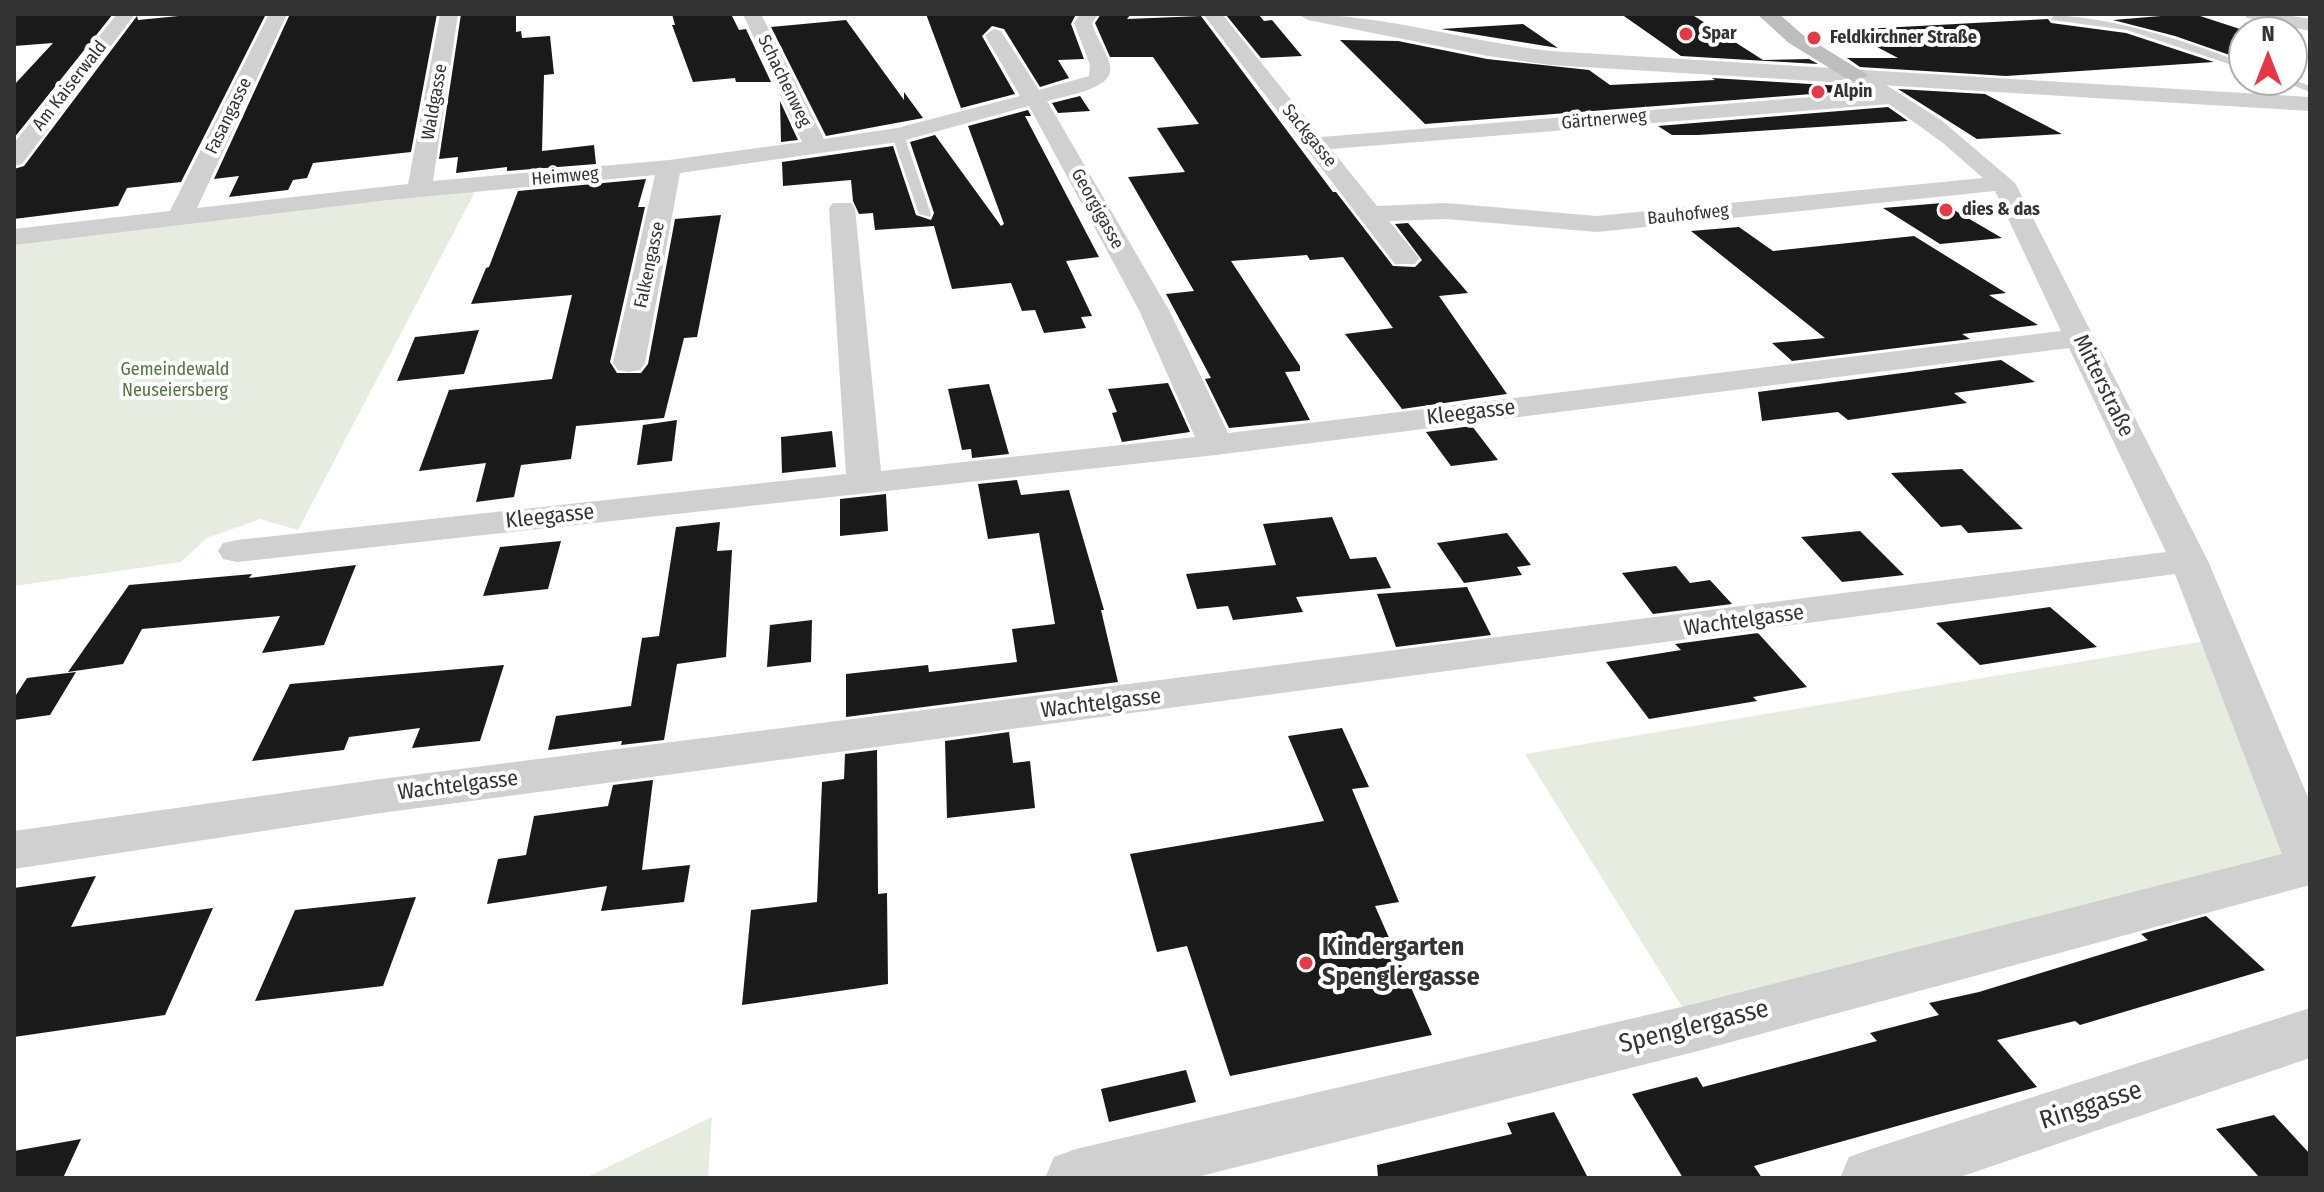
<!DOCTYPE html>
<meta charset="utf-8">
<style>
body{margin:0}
#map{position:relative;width:2324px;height:1192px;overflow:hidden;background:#fff;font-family:"Fira Sans Condensed",sans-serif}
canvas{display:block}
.frame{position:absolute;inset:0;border:16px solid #333;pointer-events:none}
.north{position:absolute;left:2228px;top:16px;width:80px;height:80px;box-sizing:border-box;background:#fff;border:2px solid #adadad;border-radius:50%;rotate:0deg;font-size:22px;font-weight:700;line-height:32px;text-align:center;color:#333}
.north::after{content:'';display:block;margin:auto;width:28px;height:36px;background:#e63946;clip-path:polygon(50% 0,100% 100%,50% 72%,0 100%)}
</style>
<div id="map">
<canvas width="2324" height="1192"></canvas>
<div class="frame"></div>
<div class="north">N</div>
</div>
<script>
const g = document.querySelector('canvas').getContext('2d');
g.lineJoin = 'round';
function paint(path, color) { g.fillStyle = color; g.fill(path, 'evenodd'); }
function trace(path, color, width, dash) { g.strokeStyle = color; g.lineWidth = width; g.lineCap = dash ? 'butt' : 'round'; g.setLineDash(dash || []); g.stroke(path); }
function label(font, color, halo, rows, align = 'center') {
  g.font = font + ' "Fira Sans Condensed",sans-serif'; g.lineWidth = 8; g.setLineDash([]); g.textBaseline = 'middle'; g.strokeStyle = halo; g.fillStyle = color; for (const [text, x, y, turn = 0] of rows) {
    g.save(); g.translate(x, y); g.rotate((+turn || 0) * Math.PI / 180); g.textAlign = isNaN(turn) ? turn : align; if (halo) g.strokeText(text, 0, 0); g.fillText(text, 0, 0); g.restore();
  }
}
paint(new Path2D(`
 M479 184 298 530 260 519 207 538 181 562 14 586V239Z
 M2205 641 2290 858 1684 1010 1525 754Z
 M712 1117 708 1178H585Z`), '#e6ecdf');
paint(new Path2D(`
 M14 14H113L14 138V85L53 43 14 46Z
 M199 14H266L181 182 127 188 118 206 14 219V169L24 166 137 16 138 20Z
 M290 14H437L411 152 313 163 307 178 293 180 288 190 229 197 239 176 214 179Z
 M461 14H516V32L521 31 522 38 550 36 554 74 544 75 542 151 594 145 596 164 507 171V167L456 173 458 157 439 159Z
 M672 14H731L739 30 746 29 771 82H736L735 78 693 82 672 25H675Z
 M926 14H1076L1071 24 1084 59 1058 60 1069 78 1040 87 1004 29 992 26 982 36 1015 94 961 108Z
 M1101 14H1131L1127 19 1201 16 1333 192H1336L1393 266 1415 267 1422 260 1395 224 1408 223 1468 293 1439 296 1507 394 1402 409 1345 334 1393 328 1343 257 1310 260 1307 255 1231 261 1300 366V371L1285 372 1310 420 1229 428 1205 379 1211 378 1166 294 1194 291 1128 177 1185 172 1157 128 1199 124 1153 57H1110L1095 23Z
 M1258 14 1264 21 1272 20 1302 56 1261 58 1226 15Z
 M1621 14H1691L1763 60 1809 59 1818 64 1681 56Z
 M2185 14H2194L2249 32H2244V60L2175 36 2113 20Z
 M2048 19 2051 23 2126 33 2214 62 2006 76 1860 67 1847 58H1898L1845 30Z
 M846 20 904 100V92L923 118 826 136 771 27Z
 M1523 24 1558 48 1441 29Z
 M1340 40 1398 41 1487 59 1589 70 1610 85 1715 80 1712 78 1859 87 1863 90 1425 124Z
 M1898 89 1985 94 2062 134 1977 139Z
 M1080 96 1090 111 1058 113 1052 103Z
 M780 101 798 140 781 142Z
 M1888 107 1908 121 1698 135H1672L1658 126Z
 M1028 110 1031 116H1025L1099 257 1066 261 1092 316 1081 317 1086 328 1044 333 1035 310 1022 311 1011 283 952 289 934 226 875 230 873 213 859 214 853 201 851 180 783 186 782 162 893 146 916 215 931 220 934 213 910 142 935 135 1001 226 1004 224 968 126Z
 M646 179 638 207H645L610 362 617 373H641L648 364 675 219 721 215 697 337 684 338 664 418 576 426 571 459 521 465 514 497 476 502 486 463 419 471 449 390 552 379 572 295 471 304 486 268 489 267 518 191Z
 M1942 203 2002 238 1940 244 1883 208Z
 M1739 227 1773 251 1914 236 2006 293 1989 295 2038 325 1962 334 1970 339 1792 361 1772 343 1825 338 1691 231Z
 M479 330 464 374 397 381 415 337Z
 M2001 360 2035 382 1954 393 1967 403 1848 420 1838 412 1762 421 1758 392Z
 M1168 383 1190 432 1122 442 1112 413 1117 412 1108 389Z
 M989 384 1009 454 972 458 971 449 962 450 948 389Z
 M677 420 672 461 637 465 643 425Z
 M1472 426 1498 460 1451 466 1426 432Z
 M832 431 836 467 782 473 781 437Z
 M1962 469 2023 529 1968 533 1961 525 1941 527 1891 473Z
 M1017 480 1021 495 1069 490 1104 610H1101L1118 682 846 717V674L928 665 929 672 1017 662 1012 629 1055 624 1039 533 988 539 978 484Z
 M886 494 888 531 840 536V499Z
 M1332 517 1350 559 1376 557 1391 588 1296 597 1303 612 1233 620 1228 606 1197 609 1186 574 1276 565 1263 524Z
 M720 522 717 551 732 550 726 657 677 664 664 740 621 745 622 741 548 750 556 716 631 706 642 638 659 636 676 527Z
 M1860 531 1904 575 1842 582 1801 537Z
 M1507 533 1531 565 1517 567 1522 575 1464 583 1437 543Z
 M561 541 548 589 483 596 500 547Z
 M356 565 324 645 262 653 280 616 142 629 123 664 68 672 129 585 252 574 249 578Z
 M1676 566 1690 583 1710 580 1732 604 1653 614 1622 573Z
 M1467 587 1491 635 1396 647 1377 594Z
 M2050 607 2097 647 1980 665 1936 623Z
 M812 620 811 662 767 667 770 625Z
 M1758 633 1807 687 1753 697 1757 701 1649 719 1606 662 1681 650 1675 644Z
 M504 665 480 741 412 748 420 728 349 737 344 750 252 761 290 684Z
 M76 672 50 715 14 720V698L27 678Z
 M1342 728 1369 787 1352 789 1399 902 1375 906 1432 1035 1230 1076 1187 946 1157 952 1130 854 1324 821 1288 736Z
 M1009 732 1013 763 1030 761 1035 808 947 818 945 741Z
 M877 750 878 894 887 893 888 984 742 1005 751 910 817 902 822 782 844 779 845 754Z
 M653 780 642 870 690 865 684 902 601 911 607 886 487 904 498 859 526 855 534 816 608 806 613 785Z
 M96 876 71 927 213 908 165 1015 14 1037V888Z
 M416 897 383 986 255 1001 295 910Z
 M2206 916 2265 970 2080 1025 2075 1021 1997 1040 2037 1087 1754 1166 1762 1178H1683L1632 1094 1697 1077 1703 1087 1877 1041 1870 1033 1939 1015 1929 1003 1979 992 2148 940 2141 934Z
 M1186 1070 1196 1102 1109 1122 1101 1089Z
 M1554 1112 1588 1178H1378L1377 1165 1512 1134 1507 1123Z
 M2274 1115 2310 1154V1178H2260L2216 1129Z
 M81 1139 63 1178H14V1151Z`), '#1a1a1a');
paint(new Path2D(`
 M2054 15C2121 19 2181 40 2244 63V69L2127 30 2051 20Z
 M2292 79 2310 86V92L2279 80Z
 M898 132 904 135 931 214 930 217 919 214 892 135Z`), '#d0d0d0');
paint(new Path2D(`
 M117 14H135L22 164 14 166V143Z
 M269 14H287L197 208 408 184 440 14H458L433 181 669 160 802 142 743 14H761L824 139 897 128 1020 96 985 35 994 29 1001 31 1039 90 1089 76 1090 65 1074 23 1080 14H1098L1092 23C1096 38 1107 51 1110 66 1115 89 1065 96 1047 101L1169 310 1228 433 2061 331 1995 191 1597 232 1446 219 1389 221 1419 258 1415 264H1395L1203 14H1222L1321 137 1872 92 1847 75 1857 69 1864 71 1941 120 2015 183 2208 561 2310 802V885L1698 1051 1193 1178H1045L1054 1157 1076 1149 1698 1003 2282 854 2175 574 381 813 14 869V831L381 779 2166 552 2069 348 1216 455 237 562 223 559 218 551 223 543 237 540 846 474 829 208 833 203H851L855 208 881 471 1195 437 1139 310 1029 106 898 142 680 173 645 363 640 370 629 372 618 370 613 363 655 175 388 200 14 245V229L170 211ZM1889 104 1943 143 1983 178 1597 216 1446 203 1377 206 1331 149Z
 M2244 14H2281L2310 19V31L2247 18Z
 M2310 1008V1058L1957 1178H1840L1849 1157 1871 1149Z`), '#d0d0d0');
paint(new Path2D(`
 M1298 14C1382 14 1466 41 1550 51L2310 97V111L1550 65 1488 56 1308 20Z`), '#d0d0d0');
paint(new Path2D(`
 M1757 14H1779L1803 35 1868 75 1857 82 1849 80 1789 43Z`), '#bdbdbd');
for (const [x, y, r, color] of [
 [1686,34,8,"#e63946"],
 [1814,38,8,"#e63946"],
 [1818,92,8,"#e63946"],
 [1946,210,8,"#e63946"],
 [1306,963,8,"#e63946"]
]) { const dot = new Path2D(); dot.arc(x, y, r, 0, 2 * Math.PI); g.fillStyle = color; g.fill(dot); trace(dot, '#fff', 3); }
label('bold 18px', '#333', '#fff', [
 ["Spar",1702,34],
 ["Feldkirchner Straße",1830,38],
 ["Alpin",1834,92],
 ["dies & das",1962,210]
], 'left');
label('18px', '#333', '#fff', [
 ["Schachenweg",784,81,64],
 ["Am Kaiserwald",70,86,-52],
 ["Waldgasse",435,102,-80],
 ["Fasangasse",229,116,-64],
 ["Gärtnerweg",1604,120,-5],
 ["Sackgasse",1309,136,51],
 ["Heimweg",565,177,-5],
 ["Georgigasse",1097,209,61],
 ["Bauhofweg",1688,215,-6],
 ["Falkengasse",650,265,-78]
]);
label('18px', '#56703f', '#fff', [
 ["Gemeindewald",175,370],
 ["Neuseiersberg",175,391]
]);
label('22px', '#333', '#fff', [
 ["Mitterstraße",2103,386,64],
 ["Kleegasse",1471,413,-7],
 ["Kleegasse",550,517,-6],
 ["Wachtelgasse",1744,621,-8],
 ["Wachtelgasse",1101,704,-7],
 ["Wachtelgasse",458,786,-7]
]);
label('bold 26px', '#333', '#fff', [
 ["Kindergarten",1322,948],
 ["Spenglergasse",1322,978]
], 'left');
label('26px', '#333', '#fff', [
 ["Spenglergasse",1694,1027,-14],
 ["Ringgasse",2091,1106,-18]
]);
</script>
